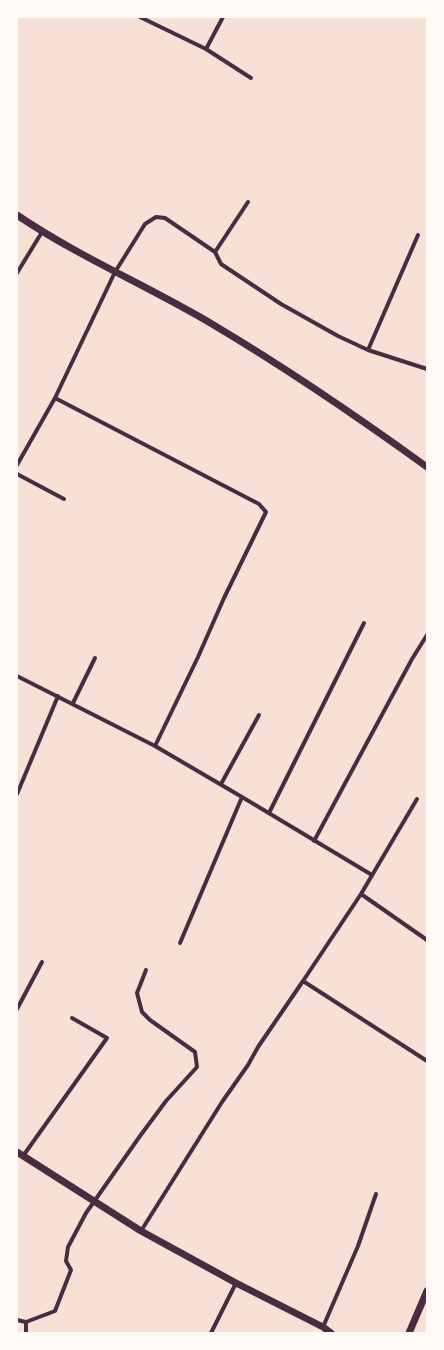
<!DOCTYPE html>
<style>
body{margin:0}
#map{position:relative;width:444px;height:1350px;overflow:hidden;background:#f7e1d7;font-family:"Asap Condensed",sans-serif}
canvas{display:block}
.frame{position:absolute;inset:0;border:18px solid #fffaf5;pointer-events:none}
</style>
<div id="map">
<canvas width="444" height="1350"></canvas>
<div class="frame"></div>
</div>
<script>
const g = document.querySelector('canvas').getContext('2d');
g.lineJoin = 'round';
function trace(path, color, width, dash) { g.strokeStyle = color; g.lineWidth = width; g.lineCap = dash ? 'butt' : 'round'; g.setLineDash(dash || []); g.stroke(path); }
trace(new Path2D(`
 M140 17 206 49 251 78
 M206 49 223 17
 M215 252 248 202
 M17 273 42 232
 M368 350 418 235
 M55 398 259 504 266 512 224 598 198 657 155 746
 M17 465 55 398 115 272 145 224 156 217 165 218 215 252 221 264 281 304 338 336 368 350 427 369
 M17 474 64 499
 M17 676 155 746 242 797 372 875
 M73 703 95 658
 M221 784 259 715
 M17 794 58 696
 M417 799 361 894 427 940
 M269 813 364 623
 M314 841 412 659 427 635
 M180 943 242 797
 M303 981 361 894
 M17 1009 42 962
 M23 1156 107 1038 72 1018
 M141 1231 222 1102 248 1065 258 1047 303 981 427 1061
 M17 1320 26 1322 55 1311 71 1270 66 1261 68 1247 86 1213 140 1136 166 1101 197 1067 195 1052 150 1020 142 1012 137 993 146 970
 M323 1327 358 1246 376 1194
 M26 1333V1322
 M211 1333 236 1283`), '#4a2c40', 4);
trace(new Path2D(`
 M17 215C79 257 148 286 212 324 286 368 358 417 427 467
 M17 1152 141 1231 236 1283 323 1327 331 1333
 M409 1333 427 1291`), '#4a2c40', 7);
</script>
